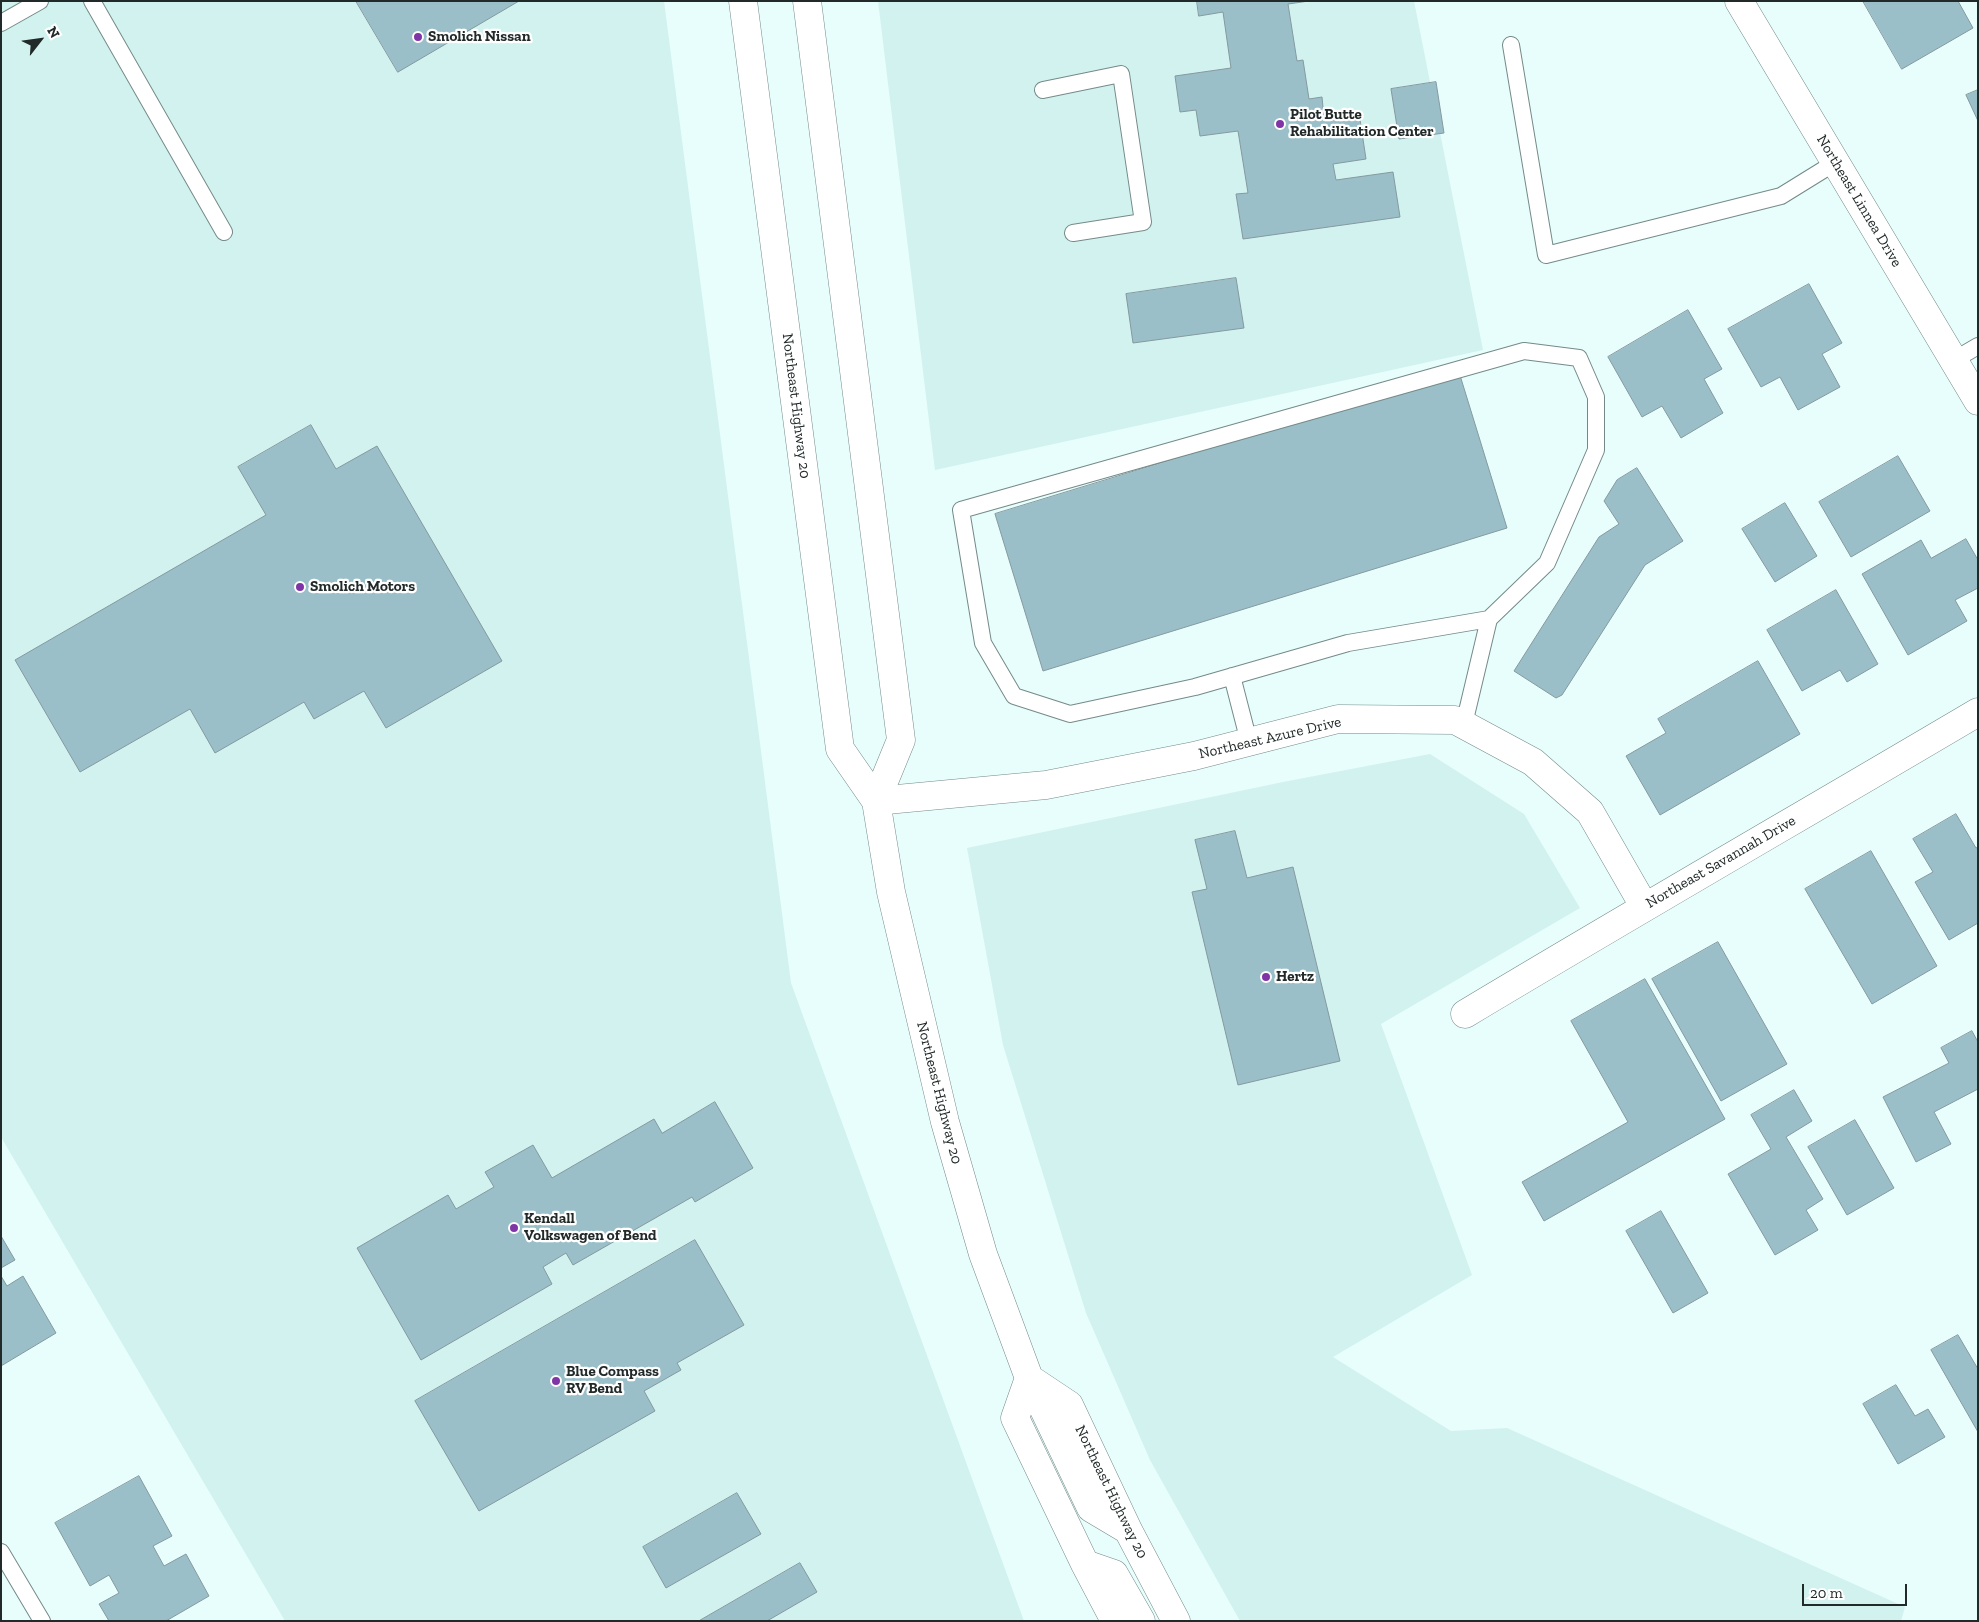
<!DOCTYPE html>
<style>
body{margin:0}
#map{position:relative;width:1979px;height:1622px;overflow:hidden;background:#e7fefc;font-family:"Zilla Slab",serif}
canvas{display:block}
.frame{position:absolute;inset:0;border:2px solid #212a29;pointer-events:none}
.north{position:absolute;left:15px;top:15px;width:50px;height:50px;-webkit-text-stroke:4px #fff;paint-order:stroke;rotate:60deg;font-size:14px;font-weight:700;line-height:20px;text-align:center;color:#212a29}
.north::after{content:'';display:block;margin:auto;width:18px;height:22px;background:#212a29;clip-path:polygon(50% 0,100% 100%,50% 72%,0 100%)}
.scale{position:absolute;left:1802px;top:1584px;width:105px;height:22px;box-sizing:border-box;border:2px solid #212a29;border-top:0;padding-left:6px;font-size:15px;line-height:18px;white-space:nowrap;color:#212a29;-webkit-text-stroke:4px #fff;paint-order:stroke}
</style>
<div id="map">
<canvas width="1979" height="1622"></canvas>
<div class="frame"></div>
<div class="north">N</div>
<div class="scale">20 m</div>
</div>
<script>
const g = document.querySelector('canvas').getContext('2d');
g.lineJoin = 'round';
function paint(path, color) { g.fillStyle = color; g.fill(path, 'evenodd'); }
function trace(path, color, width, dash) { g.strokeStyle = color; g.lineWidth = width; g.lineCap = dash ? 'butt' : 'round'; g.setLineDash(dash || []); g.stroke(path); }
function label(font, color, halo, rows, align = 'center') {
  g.font = font + ' "Zilla Slab",serif'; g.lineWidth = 4.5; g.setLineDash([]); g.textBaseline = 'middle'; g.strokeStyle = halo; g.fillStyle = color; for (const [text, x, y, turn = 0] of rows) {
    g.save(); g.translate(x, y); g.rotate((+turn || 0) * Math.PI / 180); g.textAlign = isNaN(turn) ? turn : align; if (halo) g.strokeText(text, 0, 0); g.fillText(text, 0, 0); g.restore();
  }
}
paint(new Path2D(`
 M1 1H664L791 983 1024 1621H285L1 1137Z
 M878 1H1414L1483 350 935 470Z
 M1430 754 1524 814 1580 908 1381 1024 1472 1275 1333 1357 1451 1431 1507 1428 1905 1607 1901 1621H1240L1150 1460 1086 1313 1003 1045 967 848 1283 782Z`), '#d1f2ef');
const building = new Path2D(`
 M356 1H519L398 72Z
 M1197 1H1309L1288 4 1297 61 1303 60 1309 99 1322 97 1324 118 1359 113 1366 159 1333 164 1336 180 1393 172 1400 217 1243 239 1236 194 1248 193 1238 131 1200 136 1196 110 1180 112 1175 76 1231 68 1223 12 1199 16Z
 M1863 1H1958L1973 28 1902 69Z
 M1436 82 1444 133 1399 139 1391 89Z
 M1978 90V121L1966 95Z
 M1236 278 1244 328 1133 343 1126 294Z
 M1809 284 1842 343 1822 354 1840 387 1798 410 1780 377 1761 387 1728 329Z
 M1688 310 1722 369 1704 379 1723 413 1681 438 1662 406 1642 417 1608 357Z
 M1459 372 1507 528 1043 671 995 514Z
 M311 425 336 469 377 446 502 661 386 728 364 691 314 719 304 702 215 753 190 709 80 772 15 660 266 515 238 467Z
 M1898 456 1930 511 1851 557 1819 502Z
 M1637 468 1683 541 1645 565 1562 695 1556 698 1514 671 1599 537 1619 524 1604 501 1617 480Z
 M1785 503 1817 556 1775 582 1742 529Z
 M1966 539 1978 560V588L1955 600 1967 621 1908 655 1862 574 1921 540 1931 558Z
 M1836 590 1878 664 1847 682 1840 670 1802 691 1767 630Z
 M1758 661 1800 734 1660 815 1626 756 1666 733 1658 719Z
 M1956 814 1976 848 1978 847V923L1949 940 1915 882 1933 872 1913 839Z
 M1235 831 1247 878 1293 867 1340 1061 1238 1085 1192 892 1207 889 1195 840Z
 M1871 851 1937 966 1872 1004 1805 889Z
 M1718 942 1787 1064 1721 1101 1652 979Z
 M1645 979 1725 1119 1544 1221 1522 1182 1628 1122 1571 1021Z
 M1972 1031 1978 1042V1089L1934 1112 1951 1144 1916 1162 1883 1097 1949 1063 1941 1048Z
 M1794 1090 1812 1121 1786 1137 1823 1199 1806 1210 1818 1230 1775 1255 1728 1174 1771 1149 1751 1115Z
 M715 1102 753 1168 695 1202 692 1197 573 1265 566 1253 543 1267 552 1284 421 1360 357 1248 448 1195 456 1209 494 1187 485 1172 533 1145 552 1178 654 1119 662 1133Z
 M1855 1120 1894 1188 1847 1215 1808 1147Z
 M1661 1211 1708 1293 1673 1313 1626 1231Z
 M1 1236 15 1260 1 1268Z
 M695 1240 744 1325 677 1363 681 1370 644 1391 655 1411 479 1511 415 1401Z
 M1 1276 7 1286 23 1276 56 1333 1 1366Z
 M1958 1335 1978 1369V1432L1931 1350Z
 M1896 1385 1915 1416 1928 1409 1945 1437 1898 1464 1863 1404Z
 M139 1476 172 1536 153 1546 164 1566 186 1554 209 1596 166 1621H109L99 1604 119 1593 109 1575 90 1586 55 1523Z
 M737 1493 761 1534 666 1588 643 1547Z
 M800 1563 817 1592 767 1621H699Z`);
paint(building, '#9abfc9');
trace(building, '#859a9f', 1);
const lane = new Path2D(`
 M92 1 224 232
 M1 23 40 1
 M1511 45 1546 255 1781 196 1836 162
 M1043 90 1121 74 1143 222 1073 233
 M1954 360 1978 346
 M1232 676 1249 742
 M1464 724 1489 619 1348 643 1195 687 1070 714 1014 696 983 643 961 510 1524 351 1579 358 1596 397V450L1547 563 1489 619
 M1 1552 42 1621`);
const street = new Path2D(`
 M1739 1 1978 401
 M876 801 1046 785 1194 756 1338 719 1455 720 1533 762 1590 812 1644 906
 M1465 1014C1635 912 1807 813 1978 712`);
const primary = new Path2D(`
 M743 1 840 749 876 801 891 892 945 1122 983 1254 1029 1378 1091 1508 1128 1530
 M807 1 901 740 876 801
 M1029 1378 1015 1418 1085 1564 1115 1621
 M1030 1379 1069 1405 1128 1530 1176 1621
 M1085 1564 1114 1574 1141 1621`);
trace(lane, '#758a88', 18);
trace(street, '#758a88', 29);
trace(primary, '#758a88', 29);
trace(lane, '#fff', 16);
trace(street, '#fff', 28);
trace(primary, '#fff', 28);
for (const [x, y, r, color] of [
 [418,37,5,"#8035a6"],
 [1280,124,5,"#8035a6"],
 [300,587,5,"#8035a6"],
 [1266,977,5,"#8035a6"],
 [514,1228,5,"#8035a6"],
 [556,1381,5,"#8035a6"]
]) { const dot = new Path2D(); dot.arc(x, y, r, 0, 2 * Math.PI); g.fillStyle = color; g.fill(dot); trace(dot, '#fff', 2); }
label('bold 15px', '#212a29', '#fff', [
 ["Smolich Nissan",428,37],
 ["Pilot Butte",1290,115],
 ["Rehabilitation Center",1290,132],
 ["Smolich Motors",310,587],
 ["Hertz",1276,977],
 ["Kendall",524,1219],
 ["Volkswagen of Bend",524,1236],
 ["Blue Compass",566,1372],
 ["RV Bend",566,1389]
], 'left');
label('15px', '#212a29', '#fff', [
 ["Northeast Linnea Drive",1859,201,59],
 ["Northeast Highway 20",796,406,83],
 ["Northeast Azure Drive",1270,738,-13],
 ["Northeast Savannah Drive",1721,862,-30],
 ["Northeast Highway 20",939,1093,76],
 ["Northeast Highway 20",1111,1492,64]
]);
</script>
